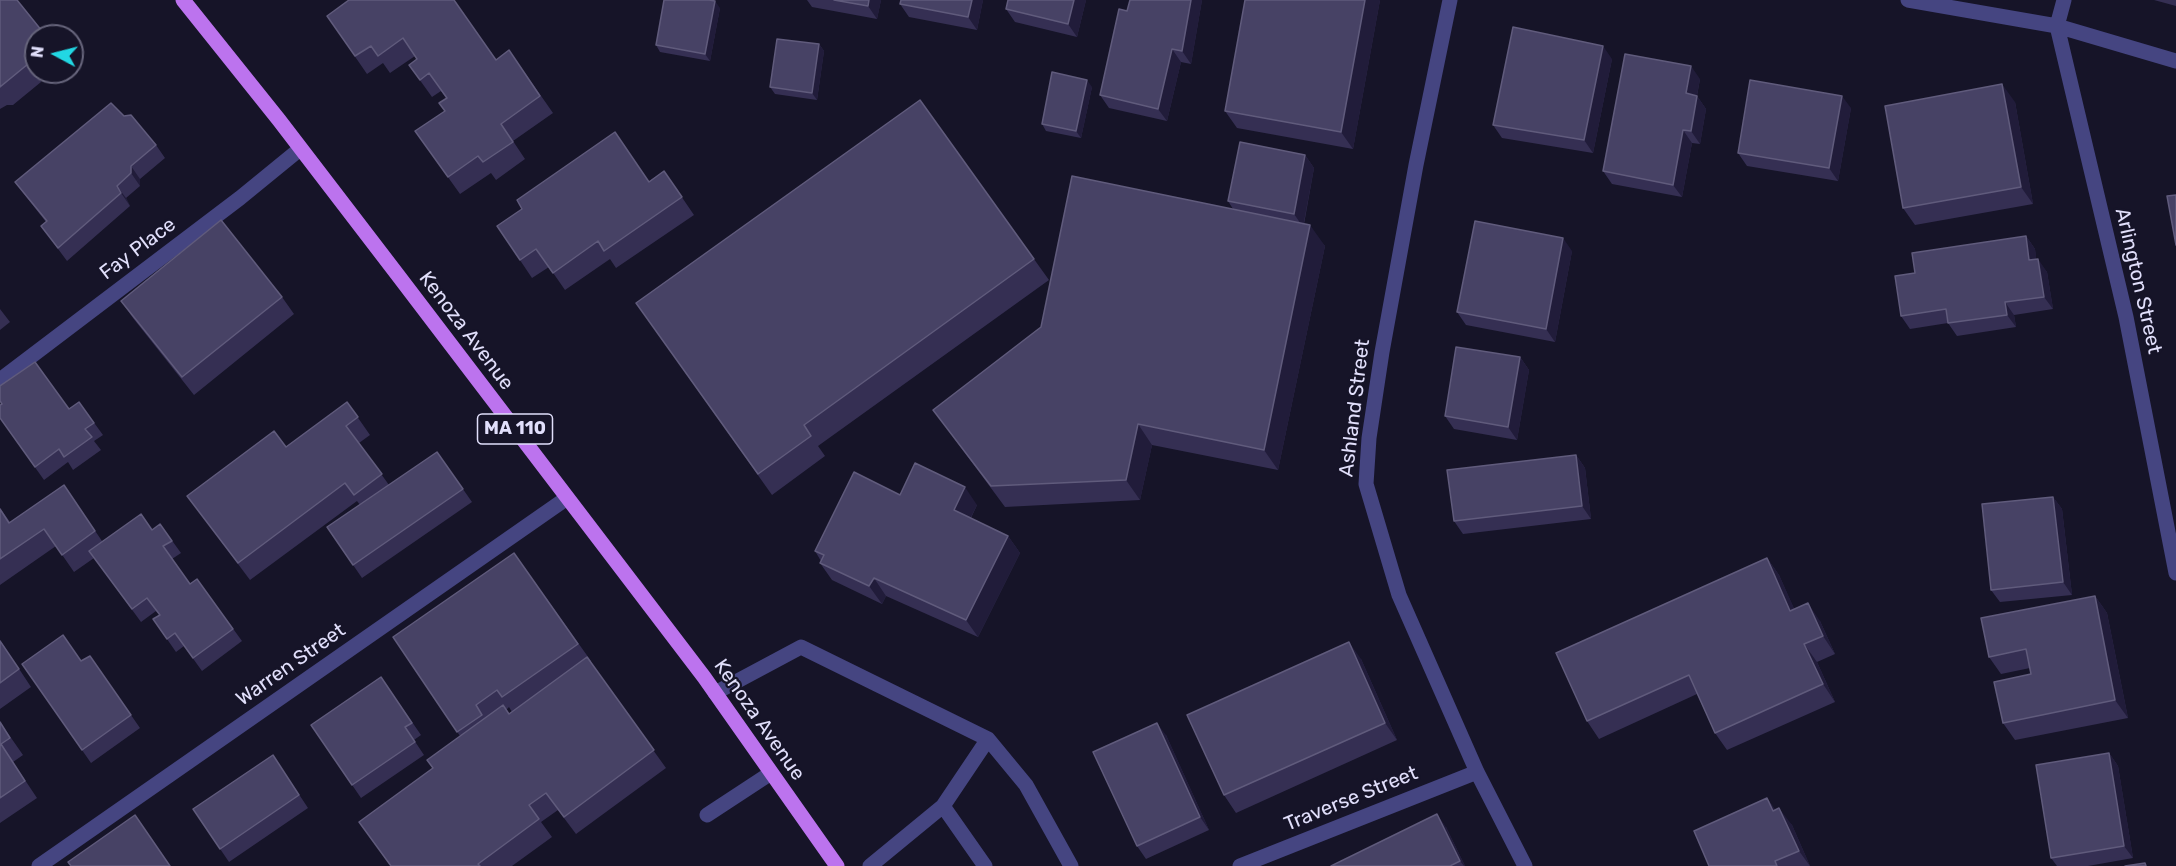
<!DOCTYPE html>
<style>
body{margin:0}
#map{position:relative;width:2176px;height:866px;overflow:hidden;background:#161428;font-family:Rubik,sans-serif}
canvas{display:block}
.north{position:absolute;left:24px;top:24px;width:60px;height:60px;box-sizing:border-box;background:#161428;border:2px solid #67657c;border-radius:50%;rotate:277deg;font-size:16px;font-weight:700;line-height:24px;text-align:center;color:#e1dffb}
.north::after{content:'';display:block;margin:auto;width:21px;height:27px;background:#22d7e3;clip-path:polygon(50% 0,100% 100%,50% 72%,0 100%)}
</style>
<div id="map">
<canvas width="2176" height="866"></canvas>
<div class="north">N</div>
</div>
<script>
const g = document.querySelector('canvas').getContext('2d');
g.lineJoin = 'round';
function trace(path, color, width, dash) { g.strokeStyle = color; g.lineWidth = width; g.lineCap = dash ? 'butt' : 'round'; g.setLineDash(dash || []); g.stroke(path); }
function paint(path, color) { g.fillStyle = color; g.fill(path, 'evenodd'); }
function label(font, color, halo, rows, align = 'center') {
  g.font = font + ' Rubik,sans-serif'; g.lineWidth = 4.5; g.setLineDash([]); g.textBaseline = 'middle'; g.strokeStyle = halo; g.fillStyle = color; for (const [text, x, y, turn = 0] of rows) {
    g.save(); g.translate(x, y); g.rotate((+turn || 0) * Math.PI / 180); g.textAlign = isNaN(turn) ? turn : align; if (halo) g.strokeText(text, 0, 0); g.fillText(text, 0, 0); g.restore();
  }
}
trace(new Path2D(`
 M715 693 801 647 988 739 1026 785 1071 866
 M707 815 771 773
 M870 866 943 806
 M985 866 943 806 988 739`), '#454581', 15);
trace(new Path2D(`
 M1450 0 1416 165 1382 352 1369 438 1366 484 1399 595 1477 772 1525 866
 M1908 0 2057 26 2176 61
 M2064 0 2057 26 2126 317 2176 573
 M0 380 240 198 300 149
 M39 866 567 498
 M1240 866 1477 772`), '#454581', 15);
trace(new Path2D(`
 M183 0 279 120 397 274 704 677 837 866`), '#bc73ee', 15);
paint(new Path2D(`
 M0 0 36 36V72H44L41 76V82L13 105H7L0 109Z
 M807 0H881L877 19 812 7Z
 M901 0H983L977 30 909 17 900 4Z
 M1008 0H1086L1077 37 1015 22 1006 9Z
 M1130 0H1202L1191 64 1181 62 1167 121 1109 108 1100 95 1127 11Z
 M1380 0 1353 149 1237 128 1225 111Z
 M2154 0H2176V6Z
 M720 8 710 61 660 52 656 45Z
 M327 16 496 60 509 50 553 113 513 141 525 159 496 180 491 173 460 194 415 131 445 111 446 98 441 91 432 97 409 65 417 59 415 56 390 73 383 63 367 74Z
 M819 44 824 51 817 100 775 94 770 87Z
 M1612 59 1593 153 1502 138 1493 125Z
 M1700 79 1697 96 1706 109 1700 144 1692 143 1682 197 1612 184 1603 171Z
 M1092 87 1081 138 1046 131 1042 124Z
 M920 100 1049 280 818 446 825 456 772 495 636 303Z
 M2015 102 2033 204 1915 225 1903 208Z
 M1851 108 1838 181 1747 166 1738 153Z
 M124 116 156 145 165 158 140 179V186L126 198 130 206 67 261 41 226 46 222 24 194 15 182Z
 M1305 155 1314 168 1304 224 1325 246 1278 470 1152 445 1140 500 1005 507 948 430 933 410 1233 209 1228 201Z
 M664 171 694 215 616 268 610 259 565 290 549 267 532 278 497 226 649 181Z
 M2026 236 2035 249 2036 259 2047 272 2053 309 2014 315 2016 327 1957 336 1948 323 1910 329 1901 316 1915 273Z
 M1572 251 1555 342 1466 325 1457 312Z
 M282 297 294 314 194 395 133 318 121 301Z
 M0 309 10 322 0 330Z
 M1520 357 1529 370 1517 440 1454 429 1445 416Z
 M79 402 103 435 94 441 101 450 73 470 68 462 44 480 0 418 69 409Z
 M347 402 370 435 359 443 389 485 437 452 472 502 362 578 327 527 360 505 357 501 250 580 187 496 286 447Z
 M1576 455 1585 468 1591 519 1463 534 1454 521Z
 M64 485 102 541 152 530 160 524 181 553 172 559 190 584 197 579 242 641 202 671 184 646 176 652 153 619 160 615 156 611 141 622 94 558 74 572 56 546 0 585V508L10 522Z
 M900 495 977 505 971 518 1008 536 1020 553 978 637 886 596 882 604 832 580 820 563 821 561 815 551Z
 M2053 497 2062 509 2072 595 2000 602 1991 590Z
 M514 553 591 661 590 662 666 768 576 834 558 810 541 822 552 837 512 866H391L433 768 460 736 393 637ZM509 707 512 712 509 714 506 710Z
 M1767 558 1779 575 1794 609 1820 621 1835 654 1817 662 1835 702 1727 750 1715 733 1697 694 1599 739 1587 721Z
 M2095 596 2107 613 2128 718 2015 740 2003 723 2031 674 2030 668 2001 674 1989 657Z
 M0 640 31 687 0 709Z
 M90 656 140 728 91 763 22 664 81 661Z
 M1361 659 1397 740 1236 813 1224 795Z
 M381 677 421 735 414 740 424 755 361 798 311 725Z
 M0 722 23 755 13 762 37 798 0 823Z
 M1166 735 1209 830 1146 859 1137 846Z
 M2109 753 2118 766 2133 858 2088 866H2057L2051 858Z
 M273 755 308 808 229 862 193 809Z
 M1767 798 1775 810 1792 825 1810 866H1709Z
 M1446 827 1465 866H1331Z`), '#352f53');
paint(new Path2D(`
 M869 0H881L877 19 868 6Z
 M972 0H983L977 30 968 17Z
 M1074 0H1086L1077 37 1068 24Z
 M1191 0H1202L1191 64 1182 51Z
 M1365 0H1380L1353 149 1341 132Z
 M715 1 720 8 710 61 705 54Z
 M819 44 824 51 817 100 812 93Z
 M1603 46 1612 59 1593 153 1584 140Z
 M1172 49 1181 62 1167 121 1158 109Z
 M28 58 36 69V72H38L41 76V82L28 64Z
 M1691 66 1700 79 1695 106 1686 93Z
 M1087 80 1092 87 1081 138 1076 131Z
 M2002 84 2015 102 2033 204 2021 187Z
 M1697 96 1706 109 1700 144 1691 131Z
 M1842 96 1851 108 1838 181 1829 168Z
 M1683 130 1692 143 1682 197 1673 185Z
 M1305 155 1314 168 1303 227 1294 214Z
 M131 166 140 179V186L131 173Z
 M117 186 126 198 130 206 121 193Z
 M1310 225 1325 246 1278 470 1264 450Z
 M2026 236 2035 249 2038 273 2029 260Z
 M1563 238 1572 251 1555 342 1546 329Z
 M2038 259 2047 272 2053 309 2044 297Z
 M2005 302 2014 315 2016 327 2007 315Z
 M1520 357 1529 370 1517 440 1508 427Z
 M1138 424 1152 445 1140 500 1126 480Z
 M1576 455 1585 468 1591 519 1582 506Z
 M965 487 977 505 966 527 954 510Z
 M2053 497 2062 509 2072 595 2063 582Z
 M1008 536 1020 553 978 637 966 620Z
 M1767 558 1779 575 1803 628 1790 611Z
 M874 578 886 596 882 604 869 586Z
 M2095 596 2107 613 2128 718 2115 700Z
 M1808 603 1820 621 1835 654 1823 636Z
 M1349 642 1361 659 1397 740 1385 723Z
 M1804 644 1817 662 1835 702 1823 684Z
 M1157 723 1166 735 1209 830 1200 817Z
 M2109 753 2118 766 2133 858 2124 846Z
 M1767 798 1780 816 1773 811Z
 M1779 808 1792 825 1810 866 1799 851Z
 M1437 814 1446 827 1465 866H1464L1460 861Z`), '#211c3a');
const building = new Path2D(`
 M0 0H17L46 36H36V51L28 58V64L0 87Z
 M349 0H454L496 60 509 50 540 96 501 124 513 142 483 162 478 156 448 177 415 131 445 111 439 103 447 98 429 73 420 80 409 65 417 59 403 38 378 56 371 46 355 56 327 16Z
 M664 0H709L715 1 705 54 656 45Z
 M834 0H869L868 6Z
 M901 0H972L968 17 900 4Z
 M1008 0H1074L1068 24 1006 9Z
 M1130 0H1191L1182 51 1172 49 1158 109 1100 95 1119 9 1127 11Z
 M1245 0H1365L1341 132 1225 111Z
 M1513 27 1603 46 1584 140 1493 125Z
 M777 39 819 44 812 93 770 87Z
 M1625 54 1691 66 1686 93 1697 96 1691 131 1683 130 1673 185 1603 171Z
 M1052 72 1087 80 1076 131 1042 124Z
 M1750 80 1842 96 1829 168 1738 153Z
 M2002 84 2021 187 1903 208 1885 106Z
 M920 100 1034 259 804 425 811 436 758 474 636 303Z
 M111 103 124 116 131 115 156 145 131 166V173L117 186 121 193 58 248 41 226 47 221 15 182Z
 M615 132 649 182 664 171 682 197 604 251 598 241 553 273 536 249 520 260 497 226 522 209 517 200Z
 M1240 142 1305 155 1294 214 1228 201Z
 M1072 176 1310 225 1264 450 1138 424 1126 480 991 486 933 410 1041 327Z
 M2176 195V245L2167 196Z
 M221 220 282 297 182 377 121 301Z
 M1475 221 1563 238 1546 329 1457 312Z
 M2026 236 2029 260 2038 259 2044 297 2005 302 2007 315 1948 323 1946 309 1901 316 1895 276 1915 273 1912 253Z
 M1456 347 1520 357 1508 427 1445 416Z
 M35 362 69 409 79 402 94 423 85 429 92 437 64 457 59 449 35 467 0 418V405L2 404 0 401V386Z
 M347 402 358 417 346 426 382 474 354 495 345 483 238 563 187 496 274 431 286 447Z
 M437 452 463 489 353 565 327 527Z
 M1576 455 1582 506 1454 521 1447 470Z
 M915 463 965 487 954 510 1008 536 966 620 874 578 869 586 820 563 824 555 815 551 854 472 900 495Z
 M64 485 95 531 62 555 44 529 0 559V509L9 523Z
 M2053 497 2063 582 1991 590 1982 504Z
 M141 514 152 530 160 524 172 541 163 546 190 584 197 579 233 629 193 658 175 633 167 639 153 619 160 615 147 598 132 609 89 551Z
 M514 553 578 644 502 697 497 690 476 705 482 715 457 732 393 637Z
 M1767 558 1790 611 1808 603 1823 636 1804 644 1823 684 1715 733 1689 675 1587 721 1556 653Z
 M2095 596 2115 700 2003 723 1994 682 2031 674 2026 649 1989 657 1981 618Z
 M63 635 81 661 90 656 131 715 82 750 22 664Z
 M0 641 19 669 0 683Z
 M1349 642 1385 723 1224 795 1187 715Z
 M587 657 654 750 564 817 546 793 529 805 539 819 478 864 480 866H391L359 822 433 768 427 760 503 705 509 714Z
 M381 677 412 723 405 727 415 742 352 785 311 725Z
 M0 722 10 738 1 744 25 781 0 798Z
 M1157 723 1200 817 1137 846 1093 752Z
 M2109 753 2124 846 2051 858 2036 765Z
 M273 755 299 795 220 849 193 809Z
 M1767 798 1773 811 1779 808 1799 851 1775 861 1777 866H1709L1694 831Z
 M1437 814 1460 861 1450 866H1331Z
 M135 815 170 866H71L68 862Z
 M2145 863 2146 866H2125Z`);
paint(building, '#474265');
trace(building, '#605b7c', 1.5);
for (const [x, y, w] of [
 [515,429,75]
]) { const box = new Path2D(); box.roundRect(x - w / 2, y - 15, w, 30, 4.5); g.fillStyle = '#161428'; g.fill(box); trace(box, '#e1dffb', 1.5); }
label('bold 18px', '#e1dffb', null, [
 ["MA 110",515,429]
]);
label('20px', '#e1dffb', '#161428', [
 ["Fay Place",138,249,-37],
 ["Arlington Street",2138,281,77],
 ["Kenoza Avenue",466,331,53],
 ["Ashland Street",1355,408,-83],
 ["Warren Street",291,665,-35],
 ["Kenoza Avenue",759,720,55],
 ["Traverse Street",1351,799,-22]
]);
</script>
